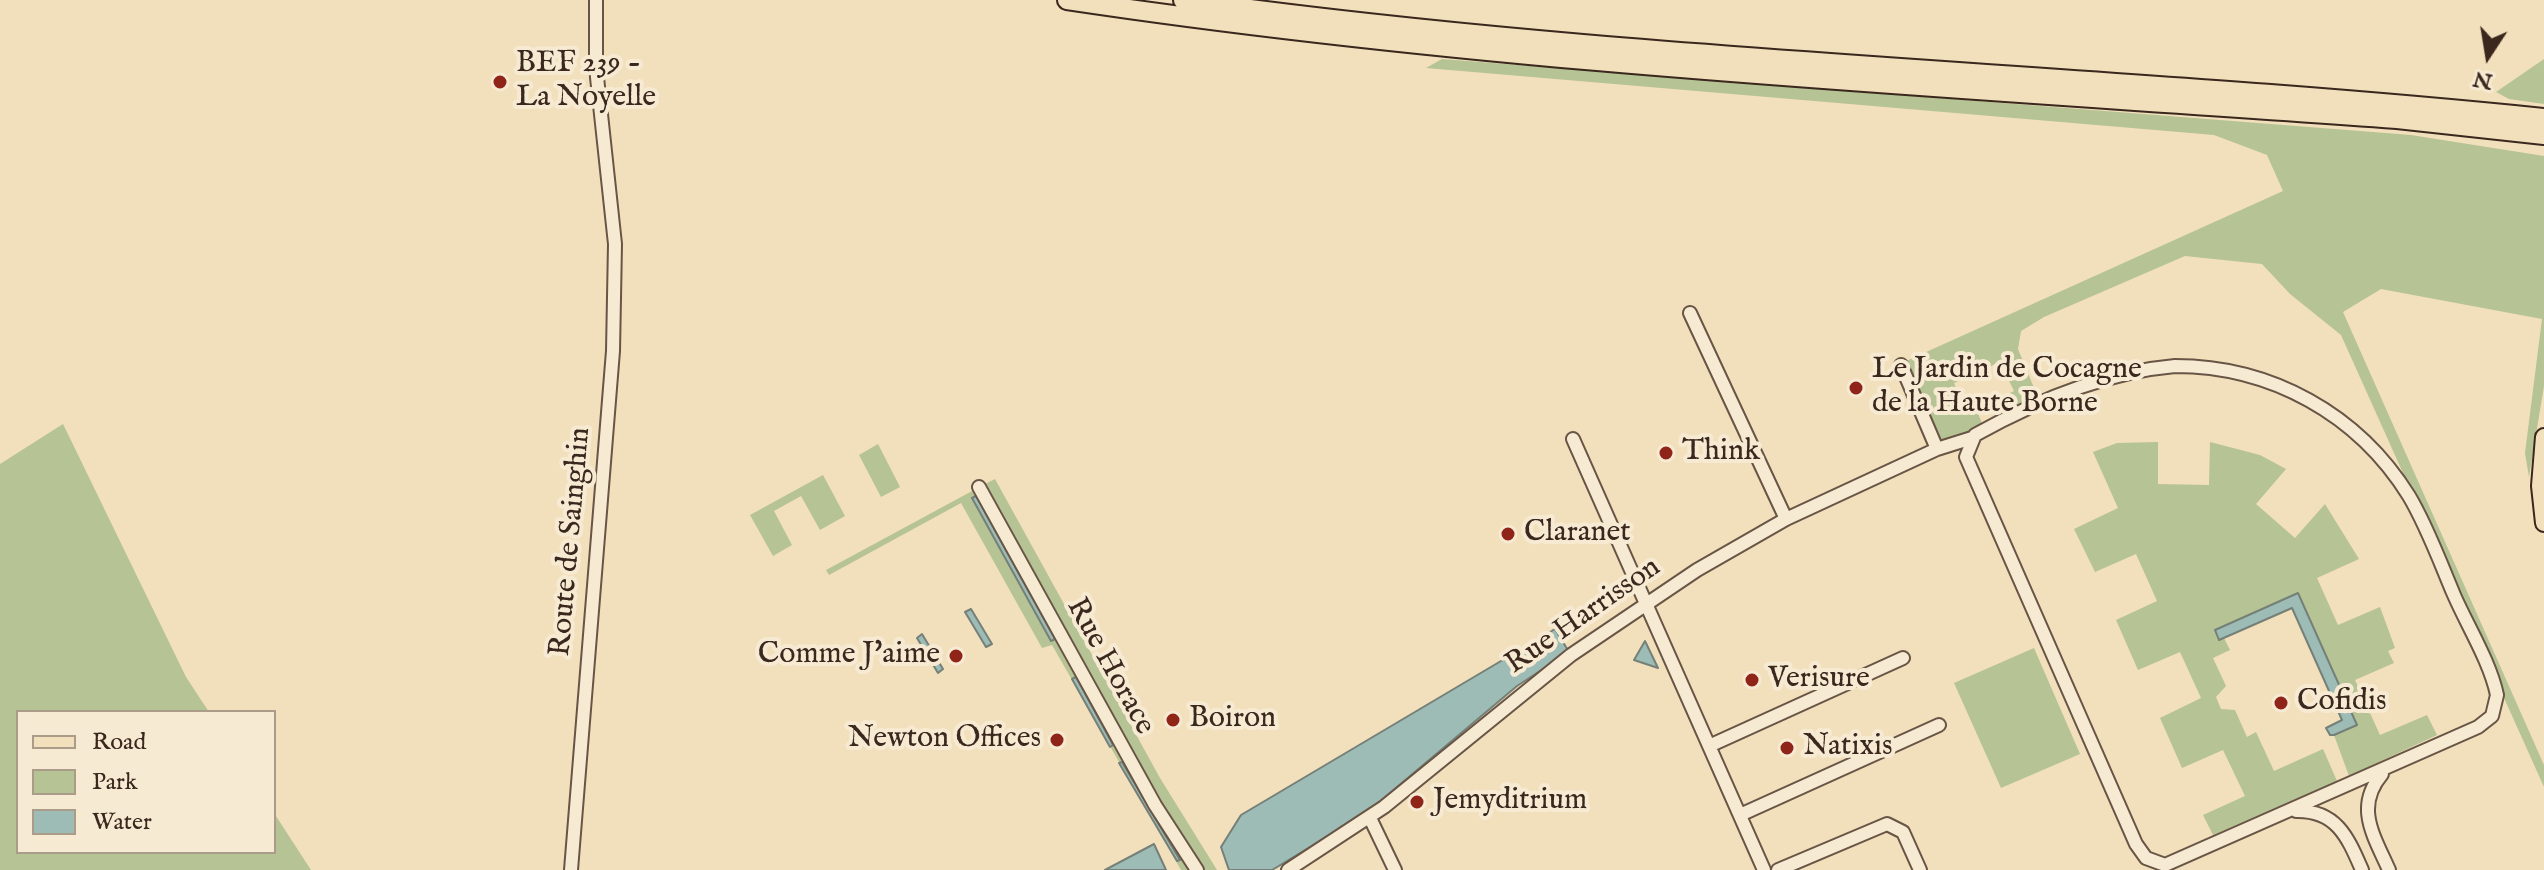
<!DOCTYPE html>
<style>
body{margin:0}
#map{position:relative;width:2544px;height:870px;overflow:hidden;background:#f2dfbc;font-family:"IM FELL English",serif}
canvas{display:block}
.legend{position:absolute;left:16px;top:710px;width:260px;height:144px;box-sizing:border-box;background:#f7ead3;border:2px solid #ab9c8a;margin:0;padding:10px 14px;list-style:none;font-size:24px;color:#3a271d}
.legend li{display:flex;align-items:center;gap:16px;height:40px}
.legend b{width:40px;border:2px solid #ab9c8a}
.north{position:absolute;left:2448px;top:16px;width:80px;height:80px;-webkit-text-stroke:6px #f7ead3;paint-order:stroke;rotate:192deg;font-size:22px;font-weight:700;line-height:32px;text-align:center;color:#3a271d}
.north::after{content:'';display:block;margin:auto;width:28px;height:36px;background:#3a271d;clip-path:polygon(50% 0,100% 100%,50% 72%,0 100%)}
</style>
<div id="map">
<canvas width="2544" height="870"></canvas>
<ul class="legend">
<li><b style="height:10px;background:#f2dfbc"></b>Road</li>
<li><b style="height:22px;background:#b6c394"></b>Park</li>
<li><b style="height:22px;background:#9cbcb5"></b>Water</li>
</ul>
<div class="north">N</div>
</div>
<script>
const g = document.querySelector('canvas').getContext('2d');
g.lineJoin = 'round';
function paint(path, color) { g.fillStyle = color; g.fill(path, 'evenodd'); }
function trace(path, color, width, dash) { g.strokeStyle = color; g.lineWidth = width; g.lineCap = dash ? 'butt' : 'round'; g.setLineDash(dash || []); g.stroke(path); }
function label(font, color, halo, rows, align = 'center') {
  g.font = font + ' "IM FELL English",serif'; g.lineWidth = 8; g.setLineDash([]); g.textBaseline = 'middle'; g.strokeStyle = halo; g.fillStyle = color; for (const [text, x, y, turn = 0] of rows) {
    g.save(); g.translate(x, y); g.rotate((+turn || 0) * Math.PI / 180); g.textAlign = isNaN(turn) ? turn : align; if (halo) g.strokeText(text, 0, 0); g.fillText(text, 0, 0); g.restore();
  }
}
paint(new Path2D(`
 M1442 59 2411 135 2544 156V386L2529 477 2525 453 2542 319 2381 289 2343 312 2544 765V787L2341 335 2290 294 2262 264 2185 256 2044 317 2021 331 2018 349 2039 400 2012 413 2004 396 2014 391 2000 362 1954 383 1966 412 1976 408 1983 426 1940 444 1904 362 2283 191 2267 155 2214 135 1426 68Z
 M2544 59V104L2509 99 2496 92Z
 M63 424 186 677 209 712H18V852H274V813L311 870H0V464Z
 M2158 442V484L2209 485 2210 442 2260 455 2286 469 2256 504 2295 538 2325 504 2359 559 2317 578 2338 625 2380 607 2395 648 2388 651 2394 663 2355 680 2380 735 2427 715 2437 735 2349 776 2334 735 2356 725 2298 593 2219 628 2230 650 2213 658 2226 686 2216 697 2221 709 2235 710 2247 737 2256 732 2274 771 2323 749 2337 781 2213 835 2203 815 2245 796 2223 750 2182 768 2160 718 2201 698 2180 652 2138 670 2116 620 2157 601 2136 554 2095 572 2074 529 2118 508 2093 452 2117 443Z
 M878 444 900 487 881 497 859 455Z
 M823 475 845 516 820 530 801 496 774 511 792 545 773 556 750 515Z
 M995 479 1160 778 1217 870H1205L1151 784 985 484Z
 M974 490 1149 807 1189 870H1181L1052 645 1042 648 961 503 829 575 826 570Z
 M2034 648 2080 754 2001 788 1954 683Z`), '#b6c394');
const water = new Path2D(`
 M976 496 1055 639 1051 641 972 498Z
 M2298 593 2357 725 2334 735H2330L2326 728 2342 720 2292 608 2219 640 2215 630Z
 M971 609 992 644 986 647 965 612Z
 M1555 629 1569 652 1517 686 1365 814 1272 870H1229L1221 847 1241 815Z
 M922 634 943 669 938 673 917 638Z
 M1645 641 1658 668 1634 660Z
 M1076 677 1113 745 1110 747 1072 679Z
 M1122 762 1180 860 1177 861 1119 763Z
 M1154 844 1166 870H1105Z`);
paint(water, '#9cbcb5');
trace(water, '#758078', 2);
const minor = new Path2D(`
 M1690 313 1786 519
 M2175 366C2271 366 2358 414 2409 496 2427 526 2440 562 2454 595 2468 627 2490 662 2497 695L2492 716 2478 727 2165 865 2146 858 2136 844 1966 457 1975 435C2036 401 2106 372 2175 366Z
 M1573 439 1764 870
 M1937 449 1972 438
 M979 487 1155 805 1197 870
 M1709 746 1903 658
 M2382 774C2354 807 2374 836 2389 870
 M2296 811C2337 810 2348 838 2362 870
 M1740 815 1939 725
 M1370 818 1395 870
 M571 870 613 351 615 244 596 68V0
 M1288 870 1384 807 1571 655 1697 570 1786 519 1937 449 1901 365
 M1778 870 1887 824 1903 832 1920 870`);
const major = new Path2D(`
 M2544 437 2540 486 2544 523`);
const highway = new Path2D(`
 M1067 0C1508 66 1953 87 2397 119L2544 135
 M1183 0C1634 63 2091 72 2544 118`);
trace(minor, '#685545', 16);
trace(major, '#3a271d', 20);
trace(highway, '#3a271d', 22);
trace(minor, '#f7ead3', 12);
trace(major, '#f2dfbc', 16);
trace(highway, '#f2dfbc', 18);
for (const [x, y, r, color] of [
 [500,82,8,"#8f2418"],
 [1856,388,8,"#8f2418"],
 [1666,453,8,"#8f2418"],
 [1508,534,8,"#8f2418"],
 [956,656,8,"#8f2418"],
 [1752,680,8,"#8f2418"],
 [2281,703,8,"#8f2418"],
 [1173,720,8,"#8f2418"],
 [1057,740,8,"#8f2418"],
 [1787,748,8,"#8f2418"],
 [1417,802,8,"#8f2418"]
]) { const dot = new Path2D(); dot.arc(x, y, r, 0, 2 * Math.PI); g.fillStyle = color; g.fill(dot); trace(dot, '#f7ead3', 3); }
label('30px', '#3a271d', '#f7ead3', [
 ["BEF 239 -",516,65],
 ["La Noyelle",516,99],
 ["Le Jardin de Cocagne",1872,371],
 ["de la Haute Borne",1872,405],
 ["Think",1682,453],
 ["Claranet",1524,534],
 ["Comme J'aime",940,656,"right"],
 ["Verisure",1768,680],
 ["Cofidis",2297,703],
 ["Boiron",1189,720],
 ["Newton Offices",1041,740,"right"],
 ["Natixis",1803,748],
 ["Jemyditrium",1433,802]
], 'left');
label('30px', '#3a271d', '#f7ead3', [
 ["Route de Sainghin",572,542,-85],
 ["Rue Harrisson",1584,617,-35],
 ["Rue Horace",1109,667,61]
]);
</script>
